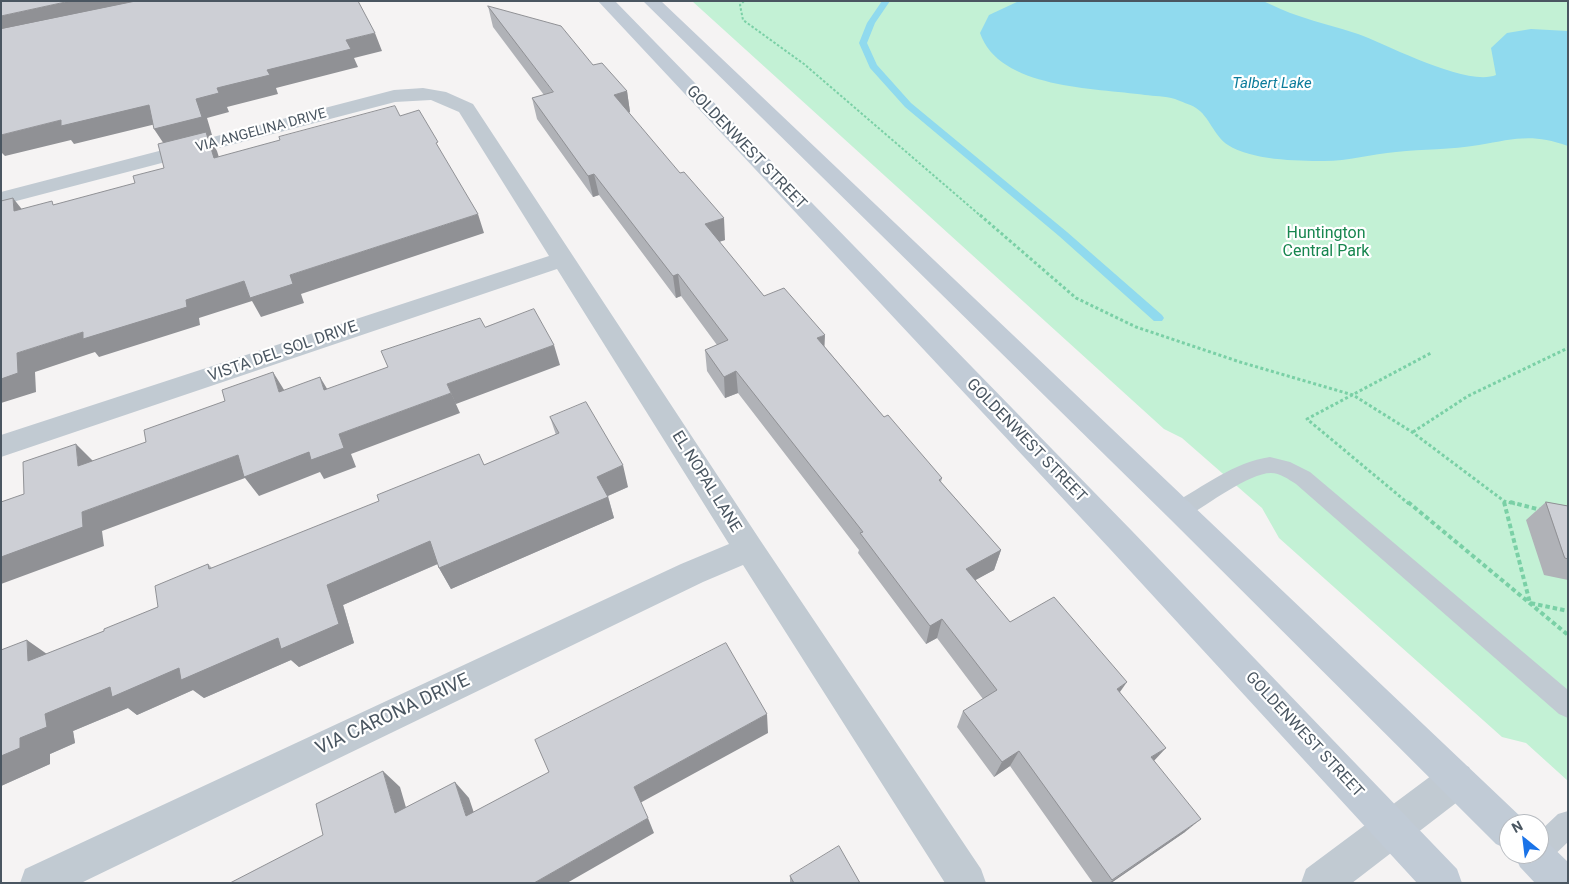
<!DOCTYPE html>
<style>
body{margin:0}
#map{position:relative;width:1569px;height:884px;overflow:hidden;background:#f5f3f3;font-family:Roboto,sans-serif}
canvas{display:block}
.frame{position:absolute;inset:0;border:2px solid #4a5661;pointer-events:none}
.north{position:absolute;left:1499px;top:814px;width:50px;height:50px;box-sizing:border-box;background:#fff;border:1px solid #b7bbc0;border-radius:50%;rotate:331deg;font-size:14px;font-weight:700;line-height:20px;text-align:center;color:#4a5661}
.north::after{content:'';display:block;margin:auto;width:18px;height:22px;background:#1a73e8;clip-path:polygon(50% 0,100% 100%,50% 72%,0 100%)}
</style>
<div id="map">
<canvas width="1569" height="884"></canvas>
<div class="frame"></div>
<div class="north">N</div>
</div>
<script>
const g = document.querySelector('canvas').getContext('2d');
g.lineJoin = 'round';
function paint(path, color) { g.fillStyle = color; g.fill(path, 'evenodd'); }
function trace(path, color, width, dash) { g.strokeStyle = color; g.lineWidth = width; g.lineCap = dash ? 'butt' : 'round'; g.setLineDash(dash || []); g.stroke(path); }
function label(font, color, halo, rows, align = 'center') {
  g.font = font + ' Roboto,sans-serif'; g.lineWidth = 4.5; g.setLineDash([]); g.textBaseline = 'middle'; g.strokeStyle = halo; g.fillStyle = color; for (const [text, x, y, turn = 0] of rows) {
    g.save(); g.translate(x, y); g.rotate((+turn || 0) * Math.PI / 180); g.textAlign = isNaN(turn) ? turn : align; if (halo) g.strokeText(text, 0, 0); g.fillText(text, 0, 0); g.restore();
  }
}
paint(new Path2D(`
 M692 1H1568V781L1526 743 1502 737 1279 538 1262 508 1182 438 1164 429Z`), '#c3f1d5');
paint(new Path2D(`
 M1019 1H1263C1275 6 1286 12 1299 16 1318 23 1338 27 1358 34 1388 45 1467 87 1496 75L1491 48 1507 33 1531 29 1568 31V146C1532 133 1514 139 1479 145 1451 150 1423 149 1396 152 1372 154 1348 161 1324 161 1296 161 1251 160 1228 145 1214 136 1209 116 1196 108 1190 104 1181 102 1175 99 1165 96 1154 96 1145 95 1095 88 999 89 980 33L989 15Z`), '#90daee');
paint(new Path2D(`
 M882 1H890L875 23 867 43 877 65 911 103 1067 232 1162 315 1164 318 1162 321H1154L1059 236 905 107 870 68 859 43 867 23Z`), '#90daee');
trace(new Path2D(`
 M744 1 740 5 743 20 804 64 982 217`), '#7ad0a6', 2, [2.5, 2]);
trace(new Path2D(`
 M980 215 1076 298 1136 327 1240 362 1353 395 1412 432 1504 501 1515 504
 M1413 432 1468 396 1568 348
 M1504 501 1505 504
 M1409 504 1307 419 1431 353`), '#7ad0a6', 3, [3, 2.5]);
trace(new Path2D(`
 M1408 502 1568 635
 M1504 502 1530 603 1568 611
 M1510 502 1541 510`), '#7ad0a6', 4, [4.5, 3]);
paint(new Path2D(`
 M1270 457 1290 462 1310 472 1568 690V718L1559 714 1296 484C1288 479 1280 473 1271 473 1249 473 1207 505 1188 516L1180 519 1172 516 1169 510 1172 504C1203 487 1234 462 1270 457Z
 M1568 811V842L1549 860 1539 864 1529 860 1527 854H1539V832L1558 814Z`), '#c1cad2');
paint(new Path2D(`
 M423 88 446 92 473 104 760 540 981 869 986 883H945L743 565 703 582 81 883H20L25 869 681 564 729 544 557 269 1 457V435L549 256 459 112 431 100 395 102 1 205V192L394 90Z
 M1456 762 1469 767 1474 780 1469 793 1352 883H1301L1306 869 1443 767Z`), '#c1cad2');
paint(new Path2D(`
 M598 1H615L1132 531 1457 869 1462 883H1417L1110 549Z
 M643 1H661L1522 818 1525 824H1509V850L1496 844 1170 519Z
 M1539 838 1546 841 1568 862V883H1535L1520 867 1514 854H1539Z`), '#c1cbd6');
paint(new Path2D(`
 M488 6 593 65 627 91 630 112 629 113 725 240 719 242 764 296 824 346 884 417 942 478 941 482 1001 550 994 570 975 580 1010 622 1120 692 1154 761 1185 832 1111 883H1093L1010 766 994 777 957 727 963 711 983 699 937 638 926 644 858 553 859 550 738 393 725 398 707 371 705 350 717 345 681 296 676 298 599 195 593 197 537 119 532 98 544 95 493 27Z
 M550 417 628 487 608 496 614 518 451 589 439 568 438 564 343 605 354 643 299 667 291 660 204 698 193 690 137 715 128 708 73 731 75 743 50 754V764L1 786V650L47 654 104 631 158 607 208 564 212 568 484 465 556 435Z
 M1546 502 1568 506V580L1544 575 1526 520Z
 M790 876 860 883H790Z`), '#b0b2b7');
paint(new Path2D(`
 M70 1H162L1 36V16Z
 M375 33 382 51 354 58 358 67 276 88 278 94 227 107 229 112 207 118 212 135 209 136 217 151 225 177 166 147 154 129 196 99 217 88 346 40Z
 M627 91 630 112 617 116 614 95Z
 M149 105 160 123 74 144 71 140 5 156 1 152V135L61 120Z
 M594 174 599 195 593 197 588 176Z
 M13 198 28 217 14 211Z
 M478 214 484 233 301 294 304 303 261 317 252 301 199 318 200 325 99 357 95 352 35 372 36 392 1 403V379L17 353 244 281 290 275Z
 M724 218 725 240 706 246 705 224Z
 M678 274 681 296 676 298 673 276Z
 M825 335 824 357 817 338Z
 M554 345 560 365 456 404 447 384Z
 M736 371 738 393 725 398 724 377Z
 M273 372 286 393 279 392Z
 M320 377 332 397 324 390Z
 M451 393 460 413 351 454 356 467 324 479 320 472 259 496 245 478 102 531 104 546 1 584V557L82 512 238 455 339 434Z
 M76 444 95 463 78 466Z
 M623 465 628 487 603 498 597 477Z
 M608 497 614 518 451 589 439 568Z
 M430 541 442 562 343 605 354 643 299 667 291 660 204 698 193 690 137 715 128 708 73 731 75 743 50 754V764L1 786V756L45 714 327 585Z
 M1001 550 994 570 961 588 966 569Z
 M942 619 937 638 926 644 930 626Z
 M27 640 54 659 28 661Z
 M1127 682 1115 699 1117 689Z
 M767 714 768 733 640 803 634 787Z
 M1166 748 1152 763 1151 757Z
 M1019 751 1010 766 994 777 1002 762Z
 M383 771 400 787 412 828 395 813Z
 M455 782 469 798 480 831 466 816Z
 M648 818 654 833 567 883H534Z
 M1201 819 1185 832 1111 883H1109Z`), '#909195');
const building = new Path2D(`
 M1 1H70L1 16Z
 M136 1H358L375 33 346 40 351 49 267 70 270 75 217 88 219 93 196 99 202 117 154 129 149 105 61 126V120L1 135V29Z
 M488 6 561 26 593 65 602 63 627 91 614 95 680 173 684 172 724 218 705 224 764 296 784 288 825 335 817 338 884 417 888 415 942 478 939 480 1001 550 966 569 1010 622 1054 597 1127 682 1117 689 1166 748 1151 757 1201 819 1112 880 1019 751 1002 762 963 711 997 690 942 619 930 626 860 533 863 532 736 371 724 377 705 350 728 340 678 274 673 276 594 174 588 176 532 98 553 92Z
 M395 106 400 116 419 110 438 142 436 143 478 214 290 275 293 284 250 298 244 281 186 300 187 307 83 339V332L17 353 18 373 1 379V201L13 198 14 211 52 201 53 205 135 183 133 176 164 168 158 144 206 132 214 158 280 140 279 137Z
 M534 309 554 345 447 384 451 393 339 434 344 448 311 460 309 452 244 477 238 455 82 512 83 527 1 557V502L24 494 23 462 76 444 78 466 146 442 144 430 225 401 222 390 273 372 279 392 320 377 324 390 388 367 381 351 480 318 485 327Z
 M586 402 623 465 597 477 608 497 439 568 430 541 327 585 339 624 281 649 278 638 181 680 179 668 112 697 110 687 45 714 47 727 20 738V748L1 756V650L27 640 28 661 104 631V629L158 607 155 586 208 564 209 569 379 501 377 495 479 454 484 465 559 433 550 417Z
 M1546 502 1568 506V559L1565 558Z
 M726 643 767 714 634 787 648 818 534 883H230L323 835 316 804 383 771 395 813 455 782 466 816 549 772 535 740Z
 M839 846 860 883H794L790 876Z`);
paint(building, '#cdcfd5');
trace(building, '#909195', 1);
label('14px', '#4a5661', '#fff', [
 ["VIA ANGELINA DRIVE",261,131,-15]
]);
label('italic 15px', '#0c7c9b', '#fff', [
 ["Talbert Lake",1272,84]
]);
label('16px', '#4a5661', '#fff', [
 ["GOLDENWEST STREET",746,148,46],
 ["VISTA DEL SOL DRIVE",283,352,-19],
 ["GOLDENWEST STREET",1026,441,46],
 ["EL NOPAL LANE",706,482,58],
 ["GOLDENWEST STREET",1304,735,47]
]);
label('16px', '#17864f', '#fff', [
 ["Huntington",1326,234],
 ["Central Park",1326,252]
]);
label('19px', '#4a5661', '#fff', [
 ["VIA CARONA DRIVE",393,715,-25]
]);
</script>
